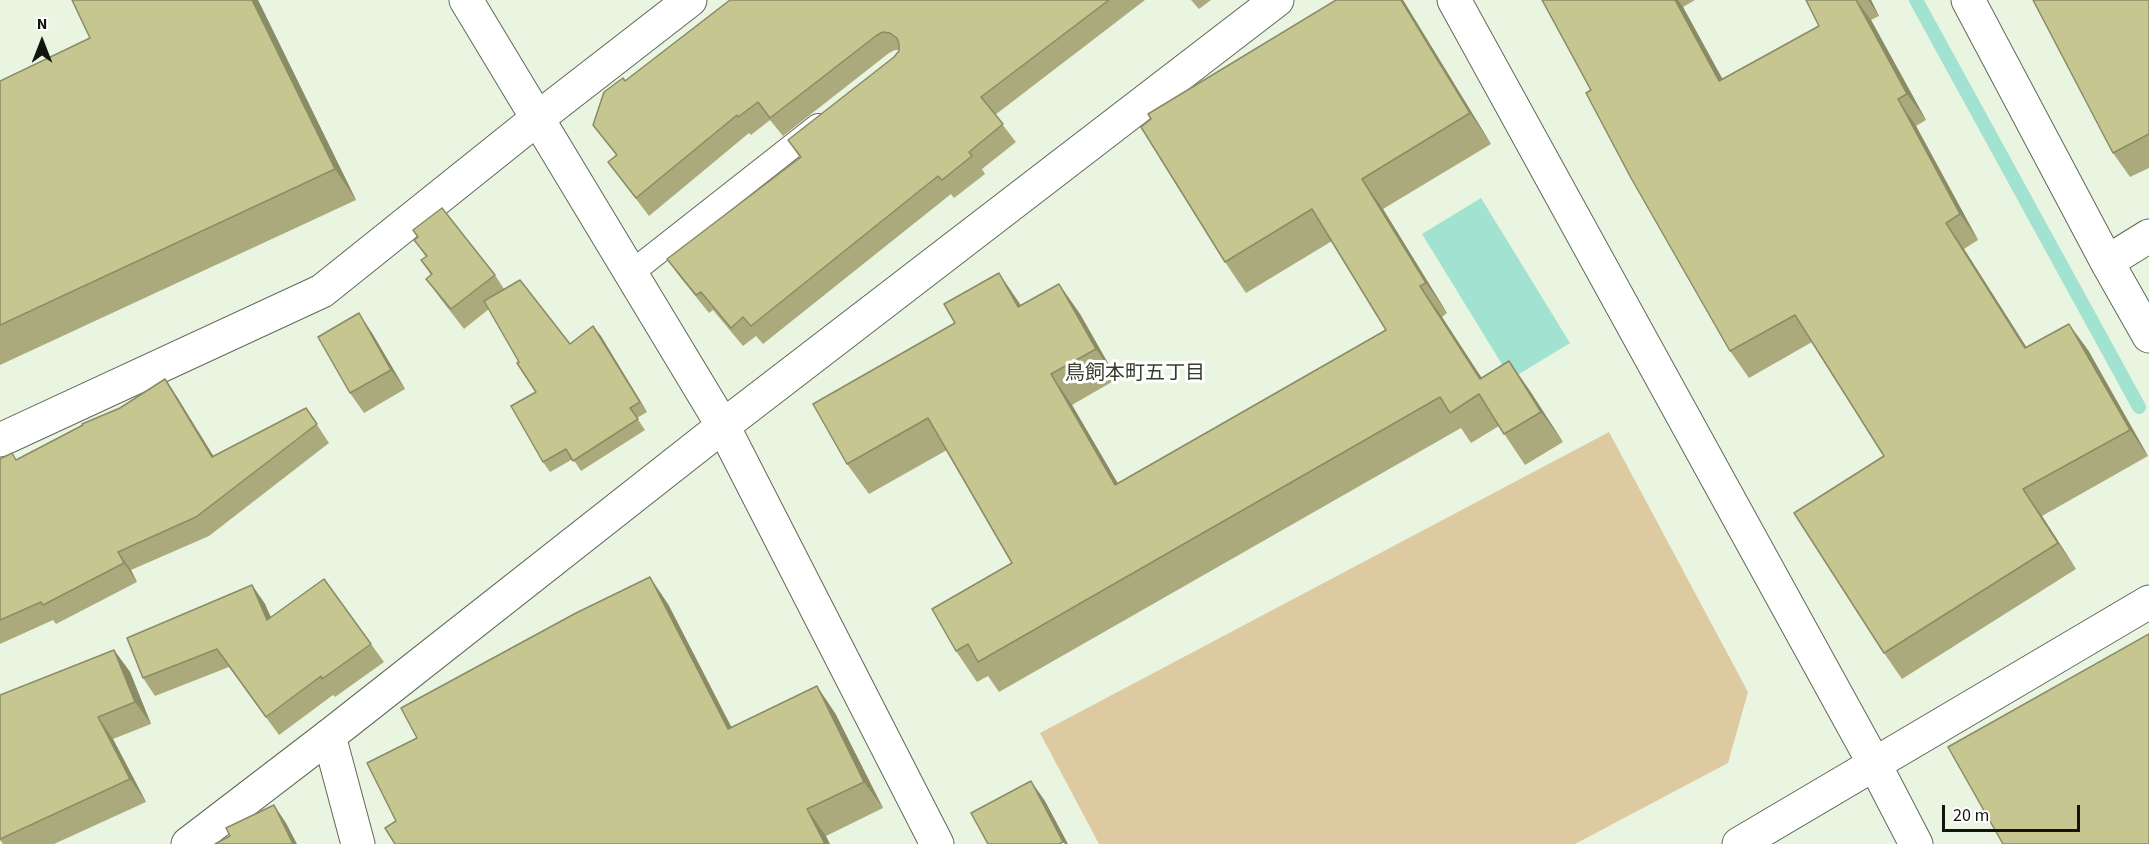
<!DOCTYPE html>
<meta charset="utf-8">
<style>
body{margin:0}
#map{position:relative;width:2149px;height:844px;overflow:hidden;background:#eaf5e1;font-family:"Source Sans 3",sans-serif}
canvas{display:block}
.north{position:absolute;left:12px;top:12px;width:60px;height:60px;-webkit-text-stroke:4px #fff;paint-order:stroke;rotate:0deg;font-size:16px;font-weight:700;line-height:24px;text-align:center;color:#12150e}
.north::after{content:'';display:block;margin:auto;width:21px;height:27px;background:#12150e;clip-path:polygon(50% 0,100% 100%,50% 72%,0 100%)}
.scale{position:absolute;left:1942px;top:805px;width:138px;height:27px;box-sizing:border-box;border:3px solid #12150e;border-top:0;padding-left:8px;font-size:18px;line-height:21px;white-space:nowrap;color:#12150e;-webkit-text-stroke:4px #fff;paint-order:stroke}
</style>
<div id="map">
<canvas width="2149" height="844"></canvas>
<div class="north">N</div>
<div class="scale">20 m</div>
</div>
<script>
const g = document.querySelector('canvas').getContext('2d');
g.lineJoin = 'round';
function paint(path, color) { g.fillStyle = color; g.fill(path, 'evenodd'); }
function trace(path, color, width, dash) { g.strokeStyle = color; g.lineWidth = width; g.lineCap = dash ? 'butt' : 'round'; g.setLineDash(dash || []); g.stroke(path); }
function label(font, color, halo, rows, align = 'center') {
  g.font = font + ' "Source Sans 3","Noto Sans JP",sans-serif'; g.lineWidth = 6; g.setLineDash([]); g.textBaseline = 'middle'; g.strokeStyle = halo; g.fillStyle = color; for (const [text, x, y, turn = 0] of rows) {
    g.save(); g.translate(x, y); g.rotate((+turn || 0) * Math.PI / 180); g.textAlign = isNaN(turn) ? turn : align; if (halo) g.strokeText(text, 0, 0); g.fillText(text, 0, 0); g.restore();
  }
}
paint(new Path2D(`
 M1609 432 1748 692 1728 763 1575 844H1099L1040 733Z`), '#ddcaa0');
paint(new Path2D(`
 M1481 198 1570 343 1511 379 1422 234Z`), '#a1e2d0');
trace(new Path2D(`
 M1916 0 2139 407`), '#a1e2d0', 14);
const service = new Path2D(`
 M631 273 818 126`);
const minor = new Path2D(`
 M1454 0 1875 765 1916 844
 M0 440 322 291 538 118 690 0
 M329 736 358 844`);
const tertiary = new Path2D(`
 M466 0 723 426 937 844
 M1968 0 2107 262 2149 336
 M2107 262 2149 236
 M188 844 329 736 723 426 1277 0
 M1739 844 2149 602`);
trace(service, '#606958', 26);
trace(minor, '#606958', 35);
trace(tertiary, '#606958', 35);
trace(service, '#fff', 24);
trace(minor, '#fff', 33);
trace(tertiary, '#fff', 33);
paint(new Path2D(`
 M72 0H258L356 200 0 365V81L90 38Z
 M730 0H1145L995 115 1016 142 982 169 985 174 954 198 951 194 763 344 756 336 743 346 713 310 709 313 680 277 667 259 800 158 788 140 894 57 899 50H895L889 53 783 136 770 120 751 135 749 133 649 216 608 162 616 155 593 125 625 81Z
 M1191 0H1211L1199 9Z
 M1336 0H1403L1491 144 1383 209 1447 313 1442 317 1481 378 1509 361 1530 391 1563 442 1525 465 1499 426 1471 443 1461 428 999 692 988 676 977 682 956 651 1012 563 947 450 869 494 847 464 955 323 1021 305 1059 284 1080 314 1117 379 1072 405 1118 484 1386 330 1332 241 1246 293 1225 262Z
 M1542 0H1695L1683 7 1722 79 1819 26 1806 0H1871L1879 16 1871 20 1926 120 1916 126 1978 240 1964 249 2027 348 2088 350 2148 456 2042 516 2076 569 1902 679 1884 653V456L1812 342 1749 378 1730 351Z
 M2149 0V168L2130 177 2113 153Z
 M414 240 495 275 504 289 570 344 593 326 647 412 637 418 645 430 581 471 573 459 550 472 543 462 536 392 489 309 464 329 440 298 426 279 431 275 421 260 426 257Z
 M372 333 405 389 364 413 350 393Z
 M165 379 177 397 214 457 306 408 329 443 209 536 131 570 137 582 56 624 53 620 0 644V459L17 460 120 408Z
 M252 585 265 604 271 617 371 644 384 662 335 697 333 695 279 735 229 667 155 696 143 678Z
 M668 604 732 728 835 713 883 808 826 836 396 821 417 738Z
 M114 650 130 672 151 724 113 739 146 802 54 844H3L0 840V695Z`), '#aaaa7d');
paint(new Path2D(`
 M252 0H258L356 200 335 169Z
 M1401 0H1403L1491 144 1470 113Z
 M1675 0H1678L1683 7 1738 107 1719 81Z
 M1856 0 1871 20 1926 120 1907 94Z
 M1868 0H1871L1879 16Z
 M1898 99 1916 126 1978 240 1960 214Z
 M1362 179 1383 209 1447 313 1426 283Z
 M1946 223 1964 249 2044 375 2025 348Z
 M999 273 1020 304 1040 337 1018 307Z
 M1059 284 1080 314 1117 379 1096 349Z
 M1420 286 1442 317 1502 409 1480 379Z
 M359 313 372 333 405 389 391 370Z
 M2069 324 2088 350 2148 456 2130 430Z
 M593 326 601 336 647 412 640 402Z
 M1509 361 1530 391 1563 442 1541 412Z
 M1051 374 1072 405 1137 516 1115 485Z
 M165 379 177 397 225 475 212 457Z
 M2023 489 2042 516 2076 569 2058 543Z
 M118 552 131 570 137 582 124 563Z
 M650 577 668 604 746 756 728 729Z
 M252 585 265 604 279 638 267 620Z
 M114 650 130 672 151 724 135 702Z
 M817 686 835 713 883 808 864 782Z
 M98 717 113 739 146 802 130 779Z
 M1031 781 1045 801 1068 844H1065L1063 842Z
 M274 805 286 823 297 844H293Z
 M807 809 826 836 830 844H825Z`), '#8b8b66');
const building = new Path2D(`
 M72 0H252L335 169 0 325V81L90 38Z
 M730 0H1109L981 97 1003 124 969 152 972 156 942 180 938 176 751 326 743 317 731 328 701 292 696 295 667 259 801 157 788 140 894 57 899 51V44L897 38 890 33 883 32 877 35 770 118 758 102 738 117 737 115 636 198 608 162 617 155 593 125 604 92 623 78 625 81Z
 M1336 0H1401L1470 113 1362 179 1426 283 1420 286 1480 379 1509 361 1541 412 1504 434 1479 394 1450 413 1440 397 978 662 968 644 956 651 932 609 1012 563 928 418 847 464 813 404 955 323 944 304 999 273 1018 307 1059 284 1096 349 1051 374 1115 485 1386 330 1312 209 1225 262 1141 127 1151 119 1148 114Z
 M1542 0H1675L1719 81 1819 26 1806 0H1856L1907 94 1898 99 1960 214 1946 223 2025 348 2069 324 2130 430 2023 489 2058 543 1884 653 1794 513 1884 456 1795 315 1730 351 1631 178 1586 93 1591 90Z
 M2033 0H2149V134L2113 153Z
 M442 208 495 275 451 309 426 279 432 274 421 260 427 256 414 240 418 237 413 230Z
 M520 280 570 344 593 326 640 402 630 408 638 419 573 461 566 449 543 462 511 406 536 392 517 363 519 362 484 301Z
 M359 313 391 370 350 393 318 337Z
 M165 379 212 457 306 408 317 424 196 517 118 552 124 563 43 605 41 602 0 620V459L12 453 16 460 83 425 82 424 120 408Z
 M650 577 728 729 817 686 864 782 807 809 825 844H395L385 828 396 821 367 763 417 738 401 708 576 613Z
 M324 579 371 644 322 679 321 676 266 717 217 649 143 678 127 638 252 585 267 620Z
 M2149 634V844H2003L1948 747Z
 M114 650 135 702 98 717 130 779 0 839V695Z
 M1031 781 1063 842 1059 844H988L971 813Z
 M274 805 293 844H215L230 836 226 828Z`);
paint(building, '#c6c691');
trace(building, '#8b8b66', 1.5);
label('20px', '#343c2d', '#fff', [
 ["鳥飼本町五丁目",1135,375]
]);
</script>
